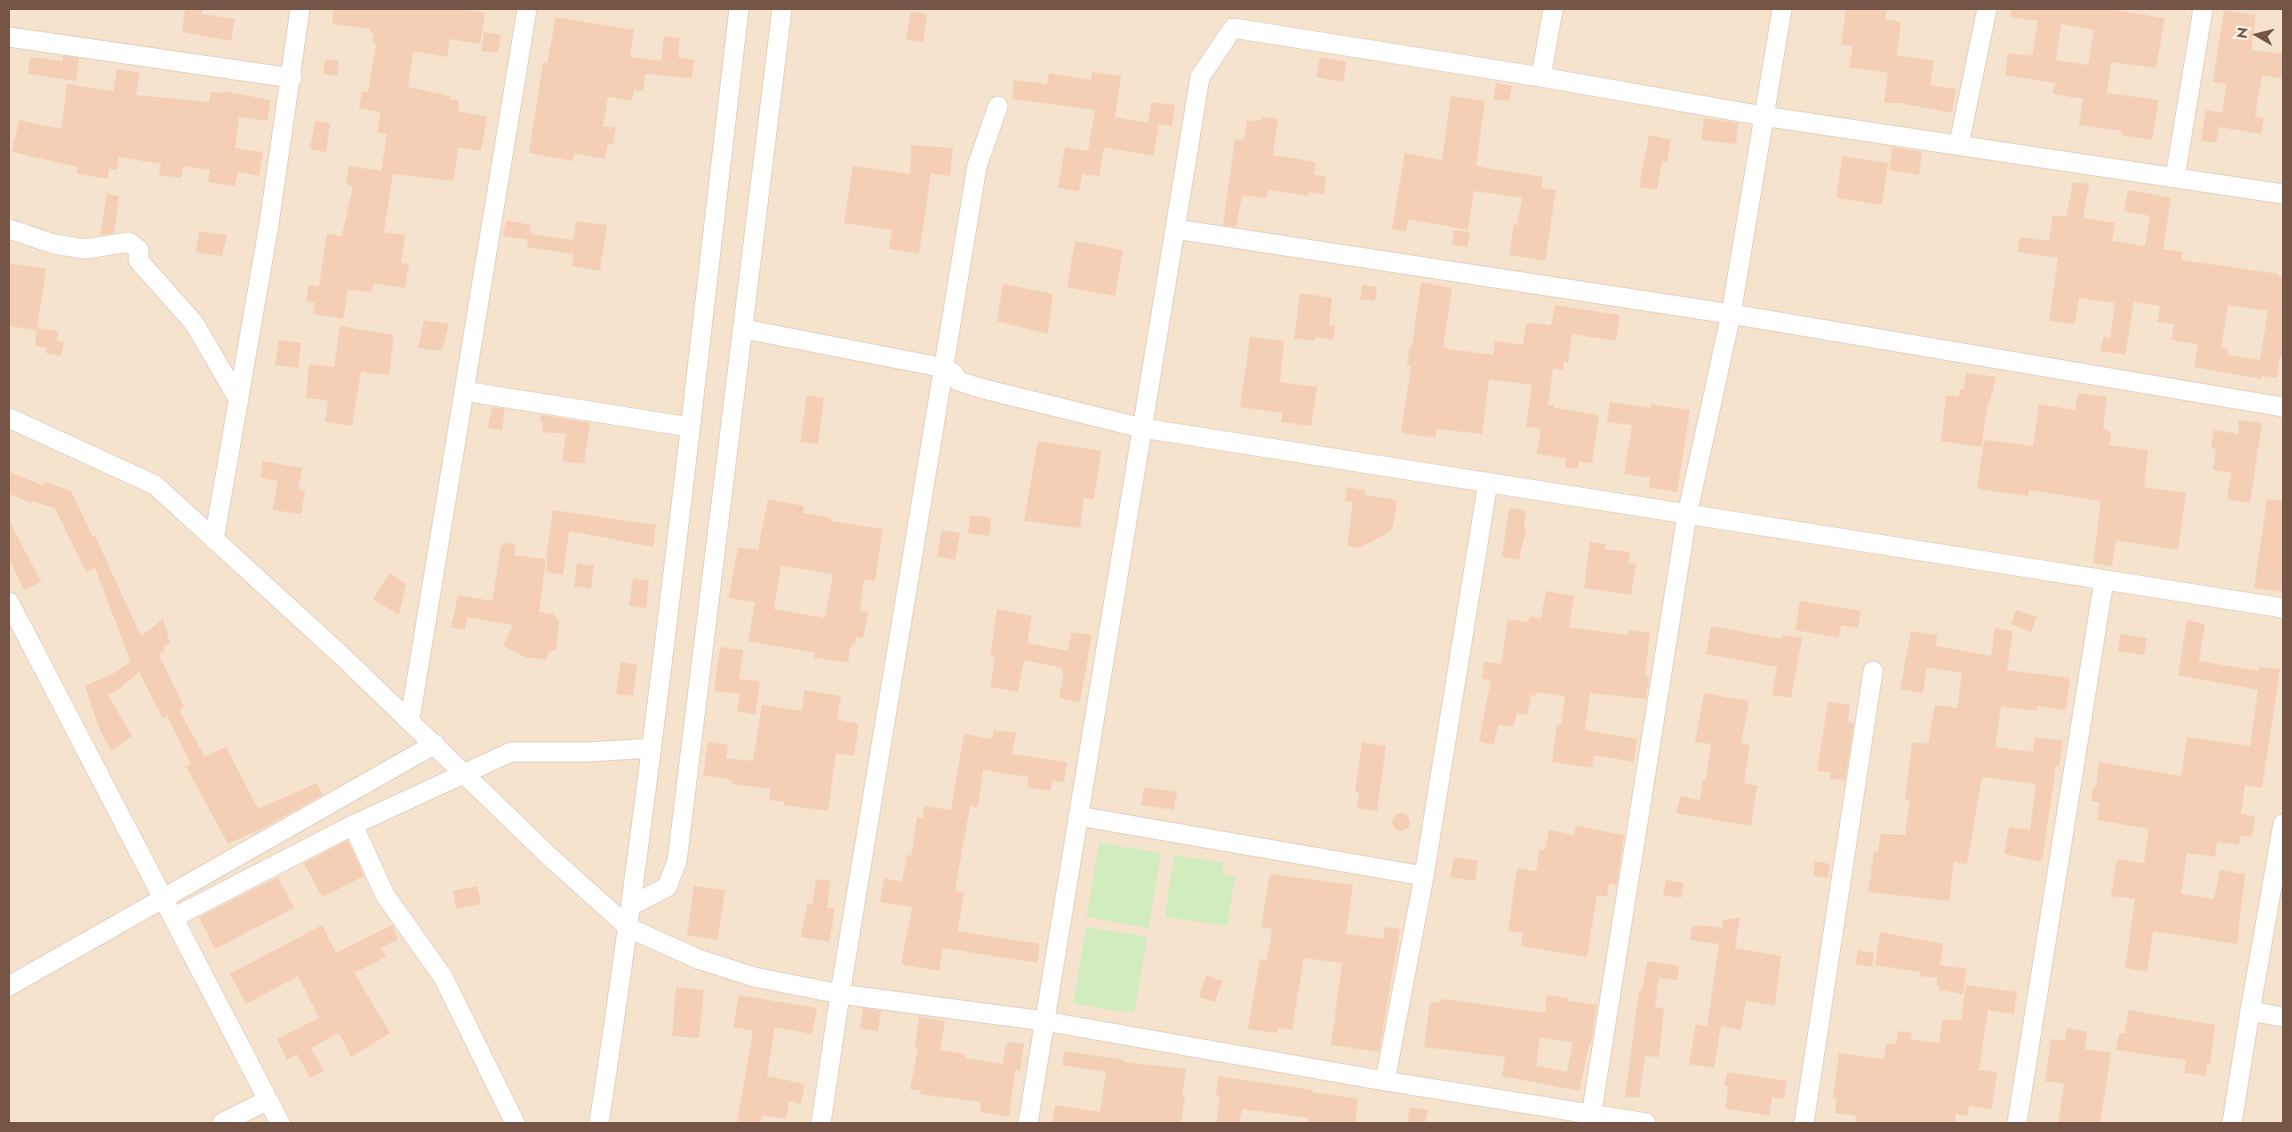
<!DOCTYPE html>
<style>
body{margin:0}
#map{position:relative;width:2292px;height:1132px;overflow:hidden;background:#fef2e0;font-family:Jost,sans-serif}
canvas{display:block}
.frame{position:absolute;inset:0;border:10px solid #755646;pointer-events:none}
.north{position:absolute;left:2232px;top:10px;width:50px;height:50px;-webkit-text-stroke:4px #fff5e7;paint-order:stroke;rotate:278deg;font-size:14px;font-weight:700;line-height:20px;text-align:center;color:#755646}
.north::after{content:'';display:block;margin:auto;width:18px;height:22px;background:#755646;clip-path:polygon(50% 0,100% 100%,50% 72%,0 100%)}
</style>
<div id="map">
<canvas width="2292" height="1132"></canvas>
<div class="frame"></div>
<div class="north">N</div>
</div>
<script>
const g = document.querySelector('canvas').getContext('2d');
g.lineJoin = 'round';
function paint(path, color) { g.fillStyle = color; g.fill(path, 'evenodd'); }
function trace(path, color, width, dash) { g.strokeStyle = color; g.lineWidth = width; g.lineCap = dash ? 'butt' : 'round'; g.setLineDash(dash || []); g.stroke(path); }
paint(new Path2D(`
 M9 9H2283V1123H9Z`), '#f6e3ce');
paint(new Path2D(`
 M1099 843 1161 853 1148 928 1087 917Z
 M1174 855 1224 863 1222 875 1235 877 1227 926 1165 917Z
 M1086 927 1147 937 1134 1013 1073 1004Z`), '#d1ecbe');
paint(new Path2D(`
 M185 9H203L202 14 235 19 231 41 182 32Z
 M334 9H459L485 13 480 44 450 39 447 57 413 51 408 87 450 96 449 99 459 100 458 111 487 117 481 151 458 147 454 181 393 174 384 232 405 235 401 263 409 264 405 288 373 283 372 292 348 290 343 319 313 314 315 303 306 301 309 285 319 286 327 234 342 236 353 186 346 184 349 166 381 171 387 134 377 132 381 112 359 108 362 91 368 93 376 44 372 43 374 33H370V29L332 24Z
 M1846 9H1887L1885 19 1901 22 1897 55 1934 61 1930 85 1956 89 1952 113 1900 103H1884L1888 73 1849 67 1853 46 1841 45Z
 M2011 9H2119V11L2165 18 2156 68 2111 62 2107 93 2159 100 2152 140 2121 135 2122 131 2079 125 2083 99 2053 94 2055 83 2005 75 2008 53 2032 56 2038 21 2010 17ZM2061 24 2094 30 2088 65 2056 60Z
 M2224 10 2256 15 2251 50 2283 54V79L2262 75 2255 116 2264 118 2261 134 2219 127 2216 143 2201 140 2206 110 2222 113 2226 84 2213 82Z
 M911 11 927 14 923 42 906 40Z
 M556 17 634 30 630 57 661 61 664 36 680 38 678 57 694 60 692 78 645 74 643 91 634 90 632 101 608 97 603 126 616 128 613 144H608L605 159 574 153 573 161 529 153 543 62 547 63Z
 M484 32 501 35 498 53 481 51Z
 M63 56 79 58 76 81 28 74 30 57 63 61Z
 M1320 57 1347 62 1343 82 1316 77Z
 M325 59 339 61 337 76 323 74Z
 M117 69 140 73 136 95 209 102 211 92 223 93V91L271 100 267 121 239 117 235 148 263 152 259 176 238 172 235 186 208 182 210 170 183 166 181 178 159 175 161 164 119 157 117 170 109 169 108 179 77 174 78 167 12 152 19 120 61 129 67 84 113 91Z
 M1092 72 1121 76 1115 117 1159 125 1153 156 1104 147 1099 176 1082 174 1079 191 1058 188 1065 147 1088 151 1095 110 1012 99 1014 80 1047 84 1049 73 1091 80Z
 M1496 83 1512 86 1509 101 1493 99Z
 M1451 96 1485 101 1476 166 1543 177 1541 188 1556 190 1545 261 1509 255 1514 224 1517 225 1522 198 1474 191 1468 230 1408 219 1406 231 1392 229 1405 153 1442 160Z
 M1151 102 1175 105 1172 126 1148 123Z
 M1262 117 1278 119 1273 155 1316 162 1314 175 1326 176 1324 194 1309 192 1308 196 1268 190 1267 198 1242 195 1236 227 1223 225 1235 139 1244 140 1247 120 1256 121 1261 120Z
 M1704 118 1738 123 1736 144 1701 140Z
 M315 121 330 123 326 152 310 149Z
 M1649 135 1671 140 1667 162 1662 161 1657 190 1639 187Z
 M911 145 953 148 950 176 931 173 919 254 889 249 892 230 844 223 853 166 910 174Z
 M1893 147 1922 152 1919 175 1889 170Z
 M1842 156 1888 163 1882 205 1836 198Z
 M2073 182 2089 184 2083 218 2115 223 2112 241 2145 246 2150 216 2124 211 2128 190 2152 194 2171 198 2163 249 2183 252 2181 260 2279 274 2278 276 2283 277V356L2280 358 2277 378 2262 376 2261 379 2194 367 2198 344 2171 340 2174 324 2157 322 2160 306 2134 302 2125 355 2100 351 2103 337 2110 338 2115 303 2079 298 2075 324 2049 321 2058 258 2017 252 2020 237 2049 241 2053 215 2066 217ZM2228 305 2268 311 2260 360 2227 355 2228 349 2221 348Z
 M107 194 119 196 114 233 100 235Z
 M506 220 531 225 530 234 573 240 576 221 607 225 600 271 572 266 574 254 527 247 528 240 503 236Z
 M1454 230 1470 232 1467 247 1452 245Z
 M199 231 227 235 222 256 196 252Z
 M1075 241 1123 250 1115 296 1067 287Z
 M9 263 46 269 37 330 9 326Z
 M1421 282 1452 288 1443 348 1493 355 1495 341 1523 345 1526 323 1551 325 1555 305 1620 315 1616 341 1572 334 1568 363 1564 362 1563 370 1553 368 1548 405 1554 406V408L1599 415 1592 463 1579 461 1578 469 1565 467 1566 458 1537 454 1541 429 1526 426 1532 385 1489 379 1482 434 1437 429 1435 438 1401 433 1411 366 1407 365 1410 346H1412Z
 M1003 284 1053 294 1048 334 997 321Z
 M1362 285 1377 287 1375 301 1360 299Z
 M1300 293 1332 298 1329 325 1335 326 1333 340 1316 337 1313 341 1294 338Z
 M424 320 449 324 442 351 418 348Z
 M340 326 394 335 389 375 361 372 352 426 325 422 328 400 306 398 309 364 334 367Z
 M37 328 58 331 57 340 64 342 61 356 46 353 47 348 35 346Z
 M1250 337 1284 341 1280 382 1317 387 1311 426 1281 422 1283 413 1240 407Z
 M279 340 301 343 298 368 275 365Z
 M1966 373 1996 377 1993 392H1992L1990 402H1988L1981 447 1941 441 1946 395 1959 397 1960 389H1964Z
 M2078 393 2107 397 2103 427 2111 433 2109 445 2148 450 2144 487 2186 493 2178 550 2116 540 2112 566 2093 563 2101 501 2029 490 2028 496 1977 489 1984 440 2033 446 2039 404 2075 410Z
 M807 395 824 398 818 444 800 442Z
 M1610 402 1651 408V404L1690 410 1677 492 1649 488 1650 478 1624 474 1632 425 1607 422Z
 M492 407 505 409 502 430 488 428Z
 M541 415 590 423 584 464 562 461 566 434 542 432 543 422H540Z
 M2239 420 2262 423 2250 503 2227 499 2231 473 2213 470 2216 448H2211L2214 430 2238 434Z
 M1038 441 1101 451 1094 500 1084 498 1080 528 1024 521Z
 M263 461 302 468 298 490 305 491 301 514 273 510 278 481 260 478Z
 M9 472 44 486 45 482 71 491 93 537 95 536 141 636 163 619 170 643 163 647 165 650 159 655 184 707 179 710 205 757 226 747 258 809 317 783 322 795 265 827 228 844 186 766 191 764 167 716 163 719 139 672 119 689 108 695 132 736 111 751 99 728 85 686 114 673 131 662 95 568 86 572 55 508 32 501 31 503 9 494Z
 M1347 487 1365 490 1364 495 1397 500 1393 526 1390 531 1360 548 1347 546 1353 502 1345 501Z
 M768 499 804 506 803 513 831 518V521L883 529 875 581 864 579 860 611 868 612 863 638 856 637 854 645H851L848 662 814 658 815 653 748 641 755 602 729 598 738 547 758 550ZM781 566 833 574 825 618 774 609Z
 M2267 499 2283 501V592L2254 588Z
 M1509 508 1526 510 1524 528 1526 529 1519 560 1502 557Z
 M553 510 656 525 653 547 569 531 563 575 547 572V550Z
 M970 515 991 518 989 536 968 533Z
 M9 520 41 582 24 590 9 558Z
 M942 530 960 533 955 560 937 556Z
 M1590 542 1606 544 1605 549 1630 552 1628 563 1636 564 1631 595 1584 588Z
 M506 543 516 544 514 555 546 559 539 612 553 614 559 621 556 649 548 653 547 660 525 657 503 646 513 625 467 617 465 630 451 627 458 595 492 601 501 546Z
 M577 563 594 566 591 589 574 586Z
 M390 573 406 584 399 615 373 599Z
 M633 578 649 581 646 608 629 606Z
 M1546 591 1574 596 1569 627 1628 635 1629 630 1650 633 1645 675 1649 676 1646 699 1590 693 1585 730 1637 739 1634 762 1594 755 1592 768 1552 762 1557 725H1561L1565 696 1536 692 1535 696 1531 695 1527 715 1517 713 1513 727 1498 724 1494 745 1479 741 1491 680 1482 679 1484 661 1501 664 1508 619 1528 622 1530 616 1541 618Z
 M1800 601 1861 611 1858 628 1841 625 1839 638 1795 630Z
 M997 609 1032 616 1027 643 1068 651 1071 632 1092 635 1080 702 1059 698 1064 673H1062V668L1024 660 1018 692 990 687 995 657 990 656Z
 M2016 610 2037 617 2031 632 2011 624Z
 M2187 620 2205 624 2199 661 2259 671V667L2280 669 2262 788 2245 785 2241 814 2255 816 2252 837 2240 836 2239 845 2217 842 2215 857 2187 853 2181 894 2214 899 2220 870 2245 874 2237 944 2153 931 2147 972 2125 968 2135 899 2111 896 2117 859 2144 863 2149 829 2097 820 2100 802 2091 801 2093 787H2096L2099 762 2181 776 2187 737 2250 746 2258 690 2178 675Z
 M1711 626 1782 639 1783 635 1802 638 1791 698 1772 695 1777 667 1706 654Z
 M1995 628 2013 631 2007 670 2070 678 2066 710 2037 706 2036 711 2001 706 1995 747 2033 752 2035 737 2063 741 2059 766H2056L2042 862 2004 854 2009 827 2030 830 2036 784 1982 777 1967 864 1954 862 1949 901 1868 892 1874 851 1878 852 1881 834 1905 835 1910 800 1905 799 1912 742 1928 744 1935 705 1957 708 1962 673 1927 667 1923 693 1900 689 1911 631 1937 635 1936 646 1991 656Z
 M2120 634 2147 638 2144 655 2118 651Z
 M720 647 743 650 739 679 760 681 755 715 737 711 740 694 714 691Z
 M621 662 637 665 633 696 616 694Z
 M804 690 841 696 837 720 859 724 854 756 836 753 828 811 784 805V802L769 800 771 789 732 784 733 780 703 775 708 742 728 745 726 758 753 761 762 705 802 711Z
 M1704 693 1749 701 1741 744 1750 745 1744 783 1757 786 1751 826 1676 813 1680 796 1700 800 1703 779H1706L1711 744 1695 742Z
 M1828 702 1850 705 1848 722 1854 723 1845 781 1830 778 1831 772 1817 771Z
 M994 730 1016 733 1012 754 1067 762 1064 782 1052 780 1051 791 1027 787 1029 777 983 770 978 807 970 806 955 891 964 892 958 931 1040 944 1037 963 943 948 939 971 901 964 912 907 880 902 884 878 902 882 907 855 911 856 917 817 923 818 924 806 951 810 964 734 992 739Z
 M1362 742 1386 746 1377 811 1357 808 1359 793 1355 792Z
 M1144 787 1177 792 1174 810 1141 805Z
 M1392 822a9 9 0 1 1 18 0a9 9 0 1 1-18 0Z
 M1576 826 1624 835 1617 884 1609 883 1607 897 1597 895 1587 957 1521 946 1523 933 1508 931 1517 868 1536 871 1540 849 1545 850 1549 830 1574 835Z
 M348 840 364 876 322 897 304 863Z
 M1454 857 1478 861 1475 881 1450 877Z
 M1815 861 1830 864 1828 878 1813 876Z
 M1270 874 1353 885 1346 934 1383 939 1385 927 1400 929 1379 1052 1331 1045 1342 963 1304 958 1292 1030 1278 1028 1277 1033 1248 1029 1260 959 1267 960 1272 929 1261 927Z
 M278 877 294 908 215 949 199 917Z
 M816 879 830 881 827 908 835 909 829 942 801 937 807 904 812 905Z
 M1666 880 1684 883 1681 898 1663 895Z
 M477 886 481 904 456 909 453 891Z
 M694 886 725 890 718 940 687 935Z
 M1740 917 1735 948 1781 956 1775 1006 1746 1001 1741 1030 1721 1026 1714 1068 1689 1064 1696 1024 1707 1026 1719 944 1690 940 1692 927 1701 925 1722 928 1723 920Z
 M322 925 336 953 392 925 398 939 381 948 386 957 354 973 390 1033 351 1057 339 1033 311 1048 324 1071 310 1078 297 1054 287 1060 277 1039 319 1018 298 976 246 1004 230 974Z
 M1880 932 1943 944 1940 965 1966 969 1963 994 1939 990 1940 986H1937V978L1920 976V972L1875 965Z
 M1858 950 1874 953 1872 967 1855 964Z
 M1647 961 1679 966 1677 980 1659 978 1655 1007 1664 1008 1659 1057 1645 1056 1639 1098 1625 1097 1639 991H1642Z
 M1206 975 1222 981 1215 1002 1199 997Z
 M1966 985 2017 992 2014 1014 1988 1010 1979 1070 1997 1072 1992 1109 1969 1106 1967 1116 1956 1114 1955 1123H1855L1856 1116 1835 1113 1837 1098H1833L1839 1053 1884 1059 1886 1043 1896 1044 1898 1031 1912 1033 1911 1039 1939 1043 1943 1019 1961 1021Z
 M676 987 704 990 699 1038 672 1036Z
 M739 995 817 1008 812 1034 775 1027 767 1076 805 1084 801 1104 789 1101 786 1119 762 1115 760 1123H737L753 1031 733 1027Z
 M1547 995 1568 998V1001L1597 1005 1591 1044H1589L1579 1091 1502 1076 1505 1057 1424 1047 1430 1002 1438 1003 1444 999 1545 1013ZM1540 1038 1573 1042 1567 1072 1536 1066Z
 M863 1008 881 1011 878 1031 860 1028Z
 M2128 1010 2215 1025 2210 1065H2207L2206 1076 2184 1073 2186 1060 2116 1050 2119 1033H2125Z
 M919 1016 945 1021 940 1050 966 1054 965 1058 1003 1064 1006 1042 1024 1044 1020 1071 1015 1070 1009 1117 980 1112 981 1102 920 1094 921 1091 910 1089 918 1048 915 1047Z
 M2067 1028 2087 1032 2085 1049 2111 1053 2100 1123H2058L2064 1084 2045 1081 2051 1039 2065 1041Z
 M1064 1051 1124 1060V1062L1186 1069 1182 1097H1185L1181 1123H1052L1055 1105 1100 1112 1106 1072 1062 1065Z
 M1727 1072 1787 1081 1784 1099 1772 1097 1769 1116 1725 1108 1728 1087 1724 1086Z
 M1218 1076 1313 1090 1312 1092 1358 1099 1355 1123H1308L1309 1118 1242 1109 1239 1123H1216L1220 1097 1216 1096Z
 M1410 1107 1428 1110 1425 1123H1407Z`), '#f5ceb6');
const minor = new Path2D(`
 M9 37 292 78
 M1541 77 1553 9
 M1959 144 1987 9
 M2175 177 2203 9
 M9 229 54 244 85 249 129 242 139 250 138 260 194 323 239 400
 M1175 229 1731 314 2283 407
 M744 329 945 368 953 373 958 381 980 388 1142 428 2283 608
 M464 391 689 427
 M9 418 155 485 343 657 549 856 629 928 698 959 754 977 840 994 1044 1021 1385 1081 1646 1123
 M214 540 269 224 300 9
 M9 602 280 1123
 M410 719 527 9
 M1078 816 1424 876
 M353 825 385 895 443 977 515 1123
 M632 905 667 887 677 861 782 9
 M173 918 353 825 511 752H588L652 748
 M9 986 435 744
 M2250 1011 2283 1017
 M1385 1081 1424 876 1488 482
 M222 1123 268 1100
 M599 1123C656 753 695 381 739 9
 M821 1123 840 994 977 166 998 106
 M1028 1123 1200 77 1233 28 1541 77 1763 116 2283 194
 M1590 1123 1687 515 1731 314 1782 9
 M1804 1123 1873 671
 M2017 1123 2104 580
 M2232 1123 2250 1011 2283 824`);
trace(minor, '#e4cfbe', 21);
trace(minor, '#fff', 19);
</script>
